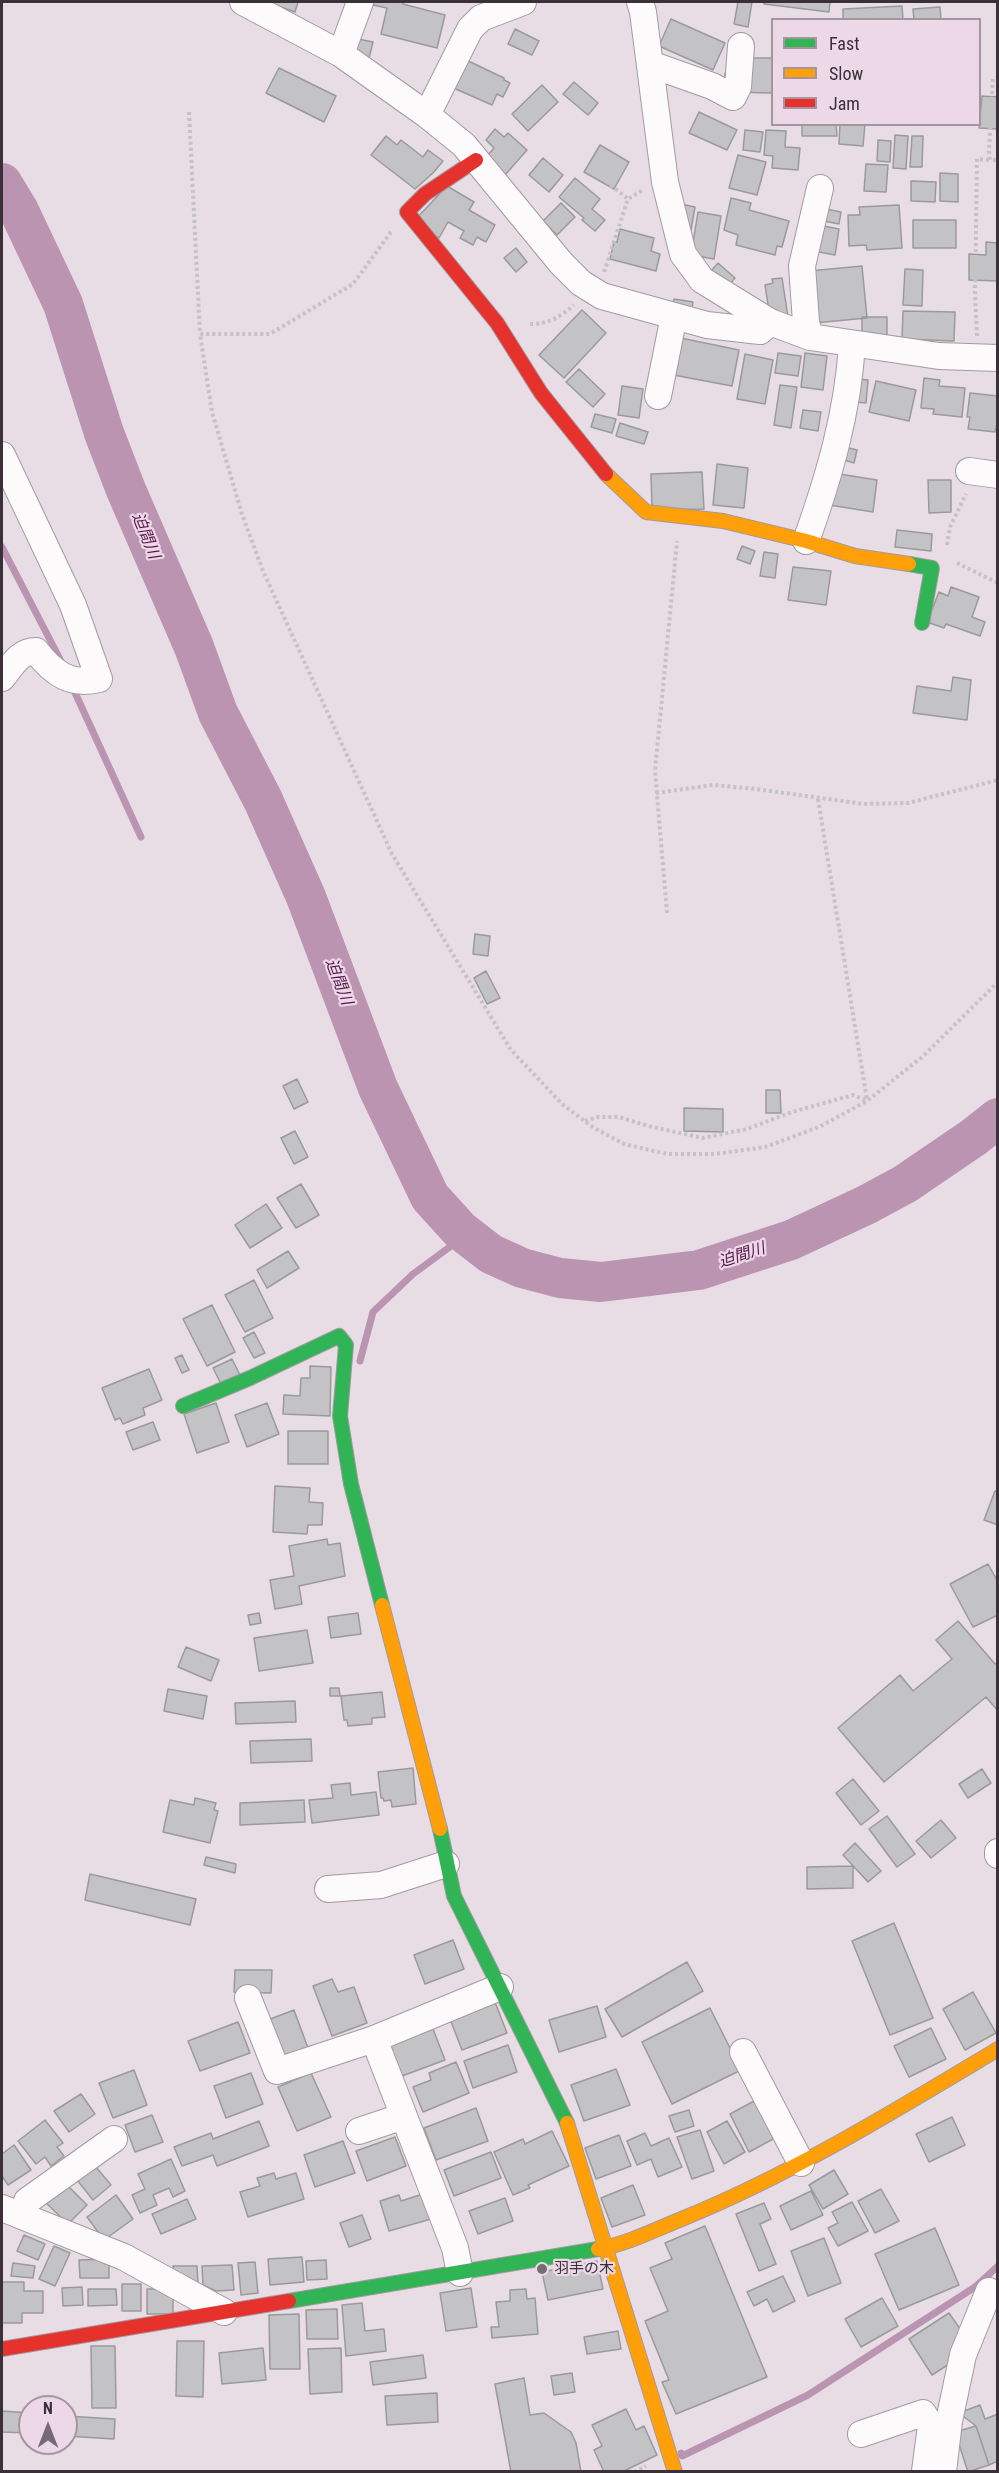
<!DOCTYPE html>
<meta charset="utf-8">
<style>
body{margin:0}
#map{position:relative;width:999px;height:2473px;overflow:hidden;background:#e8dde5;font-family:"Roboto Condensed",sans-serif}
canvas{display:block}
.frame{position:absolute;inset:0;border:3px solid #393137;pointer-events:none}
.legend{position:absolute;left:771px;top:18px;width:210px;height:108px;box-sizing:border-box;background:#edd8e7;border:2px solid #a595a1;margin:0;padding:8px 10px;list-style:none;font-size:18px;color:#393137}
.legend li{display:flex;align-items:center;gap:12px;height:30px}
.legend b{width:30px;border:2px solid #a595a1}
.north{position:absolute;left:18px;top:2395px;width:60px;height:60px;box-sizing:border-box;background:#edd8e7;border:2px solid #a595a1;border-radius:50%;rotate:0deg;font-size:16px;font-weight:700;line-height:24px;text-align:center;color:#393137}
.north::after{content:'';display:block;margin:auto;width:21px;height:27px;background:#766d74;clip-path:polygon(50% 0,100% 100%,50% 72%,0 100%)}
</style>
<div id="map">
<canvas width="999" height="2473"></canvas>
<div class="frame"></div>
<ul class="legend">
<li><b style="height:8px;background:#30b455"></b>Fast</li>
<li><b style="height:8px;background:#ff9f0a"></b>Slow</li>
<li><b style="height:8px;background:#e5322d"></b>Jam</li>
</ul>
<div class="north">N</div>
</div>
<script>
const g = document.querySelector('canvas').getContext('2d');
g.lineJoin = 'round';
function trace(path, color, width, dash) { g.strokeStyle = color; g.lineWidth = width; g.lineCap = dash ? 'butt' : 'round'; g.setLineDash(dash || []); g.stroke(path); }
function paint(path, color) { g.fillStyle = color; g.fill(path, 'evenodd'); }
function label(font, color, halo, rows, align = 'center') {
  g.font = font + ' "Roboto Condensed","Noto Sans JP",sans-serif'; g.lineWidth = 4.5; g.setLineDash([]); g.textBaseline = 'middle'; g.strokeStyle = halo; g.fillStyle = color; for (const [text, x, y, turn = 0] of rows) {
    g.save(); g.translate(x, y); g.rotate((+turn || 0) * Math.PI / 180); g.textAlign = isNaN(turn) ? turn : align; if (halo) g.strokeText(text, 0, 0); g.fillText(text, 0, 0); g.restore();
  }
}
trace(new Path2D(`
 M2 547 63 665
 M72 686 141 837
 M360 1361 373 1312 413 1274 466 1235
 M681 2453 682 2456 808 2395 975 2287 998 2266`), '#ba94b1', 7);
trace(new Path2D(`
 M2 183 19 211 63 304 104 433 126 490 194 647 218 713 263 800 306 897 378 1088 430 1197 460 1230 491 1254 522 1268 560 1278 601 1282 699 1270 791 1240 866 1205 905 1184 974 1137 998 1118`), '#ba94b1', 40);
const building = new Path2D(`
 M273 2H298L295 12 272 4Z
 M368 2H403V4L445 15 437 48 381 34 387 8 368 4Z
 M738 2H752L748 27 734 24Z
 M764 2H830L829 12 764 4Z
 M902 6 903 20H843V9Z
 M940 7 941 20H914L913 9Z
 M671 19 725 43 713 70 659 46Z
 M515 29 539 41 532 55 508 44Z
 M348 37 373 42 367 66 343 60Z
 M462 58 504 78V80L510 83 503 97 497 94 492 105 449 86Z
 M734 58H772V93L725 92V73H733Z
 M279 68 336 96 324 122 266 93Z
 M574 82 598 103 588 115 563 94Z
 M542 85 558 102 528 131 512 114Z
 M982 96 998 97V129L979 128Z
 M699 112 737 130 727 150 689 133Z
 M802 124H836L837 136H802Z
 M840 124H865L863 146 839 144Z
 M495 129 504 137 508 133 527 150 498 183 478 166 494 148 486 140Z
 M745 130 763 132 760 152 743 150Z
 M766 130 786 131 785 147 800 148 798 170 772 168 773 156 764 155Z
 M895 135 908 136 906 169 893 168Z
 M386 136 397 145 401 140 423 157 428 150 443 161 433 173 415 189 371 155Z
 M912 136H923L922 167H910Z
 M878 140 891 141 890 162 877 161Z
 M600 145 629 162 614 189 584 172Z
 M738 155 766 162 757 195 729 188Z
 M543 158 563 175 549 192 529 175Z
 M866 164 888 165 886 192 864 191Z
 M940 173 958 174V202L940 201Z
 M575 178 600 199 592 209 605 220 595 231 582 220 584 218 559 197Z
 M911 181 936 182 935 202 911 201Z
 M447 186 474 202 469 210 495 225 486 242 477 237 473 245 460 238 464 231 448 222 439 238 413 222Z
 M731 198 751 203 749 210 789 221 782 247 777 246 775 255 736 245 738 235 724 230Z
 M561 203 575 217 557 235 543 221Z
 M676 203 695 207 691 230 672 226Z
 M899 205 902 248 867 250 866 245 849 246 848 215H860L859 207Z
 M821 208 841 212 839 224 819 220Z
 M698 212 721 216 714 259 691 255Z
 M913 220H956V248H913Z
 M818 225 839 229 835 255 814 251Z
 M620 229 654 238 651 251 660 254 656 271 610 259 614 242H617Z
 M986 242 998 243V281L969 280V254L986 255Z
 M516 248 527 262 516 272 504 258Z
 M702 262 711 271 718 263 735 278 728 286 690 275Z
 M862 266 867 318 814 323 809 271Z
 M905 269 923 270 922 306 903 305Z
 M782 278 788 317 778 318 777 310 769 311 765 285 773 283 772 279Z
 M674 299 693 302 690 320 671 317Z
 M582 310 606 333 564 378 539 355Z
 M903 311 955 312 954 341 902 339Z
 M862 317H887V342H862Z
 M676 337 739 350 732 386 668 374Z
 M778 353 801 356 798 376 775 373Z
 M805 353 827 356 823 390 801 387Z
 M745 354 773 360 765 404 737 399Z
 M579 369 605 394 593 407 566 382Z
 M848 378 868 380 866 403 846 401Z
 M924 378 940 380 939 386 965 388 962 417 933 414 934 409 921 408Z
 M876 381 916 390 909 421 869 412Z
 M780 385 797 387 791 428 774 425Z
 M622 386 643 389 639 418 618 415Z
 M970 393 998 396V420L995 432 968 429 970 417H967Z
 M803 410 821 412 818 431 800 428Z
 M595 414 616 419 612 433 591 427Z
 M620 423 648 432 644 444 616 436Z
 M841 446 857 450 854 463 837 458Z
 M717 464 748 468 744 508 713 505Z
 M702 472 704 509 652 510 651 474Z
 M827 472 877 480 873 512 823 504Z
 M928 480H951V512L929 513Z
 M897 530 932 534 931 551 895 547Z
 M742 546 755 551 750 564 737 559Z
 M764 552 778 554 775 578 760 576Z
 M793 567 831 571 826 605 788 600Z
 M951 587 979 597 972 617 985 622 980 636 946 624 944 628 927 622 939 592 948 596Z
 M953 677 971 680 967 720 913 713 917 686 951 691Z
 M475 934 490 936 488 956 473 954Z
 M486 971 500 998 487 1004 474 978Z
 M297 1079 308 1102 294 1109 283 1086Z
 M766 1090H780L781 1113H766Z
 M684 1108 723 1109V1132L684 1131Z
 M295 1131 308 1157 294 1164 281 1138Z
 M301 1184 319 1215 296 1228 277 1198Z
 M266 1204 282 1228 250 1248 235 1225Z
 M288 1251 299 1268 267 1288 257 1270Z
 M254 1280 273 1318 245 1332 225 1295Z
 M212 1305 235 1352 207 1366 183 1319Z
 M254 1332 265 1353 254 1358 243 1338Z
 M182 1355 189 1370 182 1373 175 1358Z
 M232 1359 241 1377 222 1386 213 1368Z
 M310 1366 331 1367 330 1416 283 1414 284 1395 300 1396 301 1378H310Z
 M149 1369 162 1400 143 1408 145 1415 123 1424 120 1418 115 1420 102 1388Z
 M216 1403 229 1442 197 1453 184 1414Z
 M267 1403 279 1434 247 1447 235 1415Z
 M153 1422 160 1440 133 1450 126 1432Z
 M288 1431H328V1464H288Z
 M275 1486 310 1488 309 1502 323 1503 322 1525H308L307 1534 273 1532Z
 M995 1491H998V1525L984 1520Z
 M327 1539 328 1545 340 1543 345 1576 299 1586 302 1604 275 1609 270 1580 294 1576 289 1546Z
 M988 1564 998 1582V1615L973 1627 950 1584Z
 M259 1613 261 1623 250 1625 248 1615Z
 M358 1613 361 1634 331 1638 328 1617Z
 M958 1621 995 1664 998 1662V1711L986 1697 884 1782 838 1728 900 1675 913 1691 952 1659 936 1640Z
 M307 1630 313 1663 259 1671 254 1638Z
 M186 1647 219 1660 211 1681 178 1667Z
 M330 1688H339L340 1696H330Z
 M168 1689 207 1696 203 1719 164 1711Z
 M382 1692 385 1717 372 1718V1724L348 1726 347 1720H344L341 1696Z
 M295 1701 296 1722 236 1724 235 1703Z
 M311 1739 312 1761 251 1763 250 1741Z
 M413 1768 416 1804 392 1807 391 1800 384 1801 383 1798H381L378 1772Z
 M982 1769 991 1783 968 1798 959 1784Z
 M853 1779 879 1811 861 1825 836 1793Z
 M350 1783 351 1795 376 1792 379 1815 312 1823 309 1800 333 1798 331 1785Z
 M195 1798 216 1803 214 1810 218 1811 210 1843 163 1832 170 1800 194 1805Z
 M304 1800 305 1822 240 1825V1803Z
 M887 1816 915 1854 897 1867 869 1829Z
 M941 1820 956 1838 931 1858 916 1841Z
 M855 1843 881 1871 868 1882 843 1855Z
 M206 1857 236 1864 235 1873 204 1865Z
 M853 1866V1888L807 1889V1867Z
 M90 1874 196 1899 190 1925 85 1900Z
 M894 1923 933 2018 890 2035 852 1941Z
 M453 1940 464 1969 425 1984 414 1955Z
 M687 1962 703 1991 622 2037 605 2009Z
 M235 1970H272L271 1993 234 1992Z
 M332 1979 338 1992 354 1987 367 2023 332 2036 313 1986Z
 M973 1992 996 2033 965 2050 943 2009Z
 M495 2002 507 2033 462 2050 450 2019Z
 M597 2006 606 2037 559 2052 549 2020Z
 M710 2008 741 2070 672 2104 642 2042Z
 M294 2010 308 2048 279 2059 265 2021Z
 M238 2022 250 2053 200 2071 188 2041Z
 M931 2028 946 2059 909 2077 894 2046Z
 M433 2029 445 2060 402 2076 390 2045Z
 M508 2045 517 2072 473 2088 464 2061Z
 M456 2062 469 2093 423 2112 413 2087 431 2080 429 2073Z
 M616 2069 630 2105 584 2121 571 2085Z
 M134 2070 147 2105 113 2118 99 2083Z
 M251 2073 263 2104 226 2118 214 2086Z
 M311 2073 331 2117 297 2131 278 2087Z
 M81 2094 95 2114 69 2132 54 2111Z
 M756 2100 775 2138 749 2152 730 2114Z
 M476 2108 488 2141 436 2160 424 2128Z
 M689 2110 694 2126 675 2132 669 2116Z
 M152 2115 163 2142 135 2152 125 2125Z
 M952 2117 965 2145 929 2162 916 2134Z
 M45 2120 63 2143 57 2147 64 2156 51 2166 45 2157 36 2164 18 2141Z
 M259 2121 269 2146 217 2166 213 2155 182 2166 174 2147 211 2133 213 2139Z
 M727 2121 745 2152 724 2164 707 2132Z
 M700 2130 714 2171 692 2179 677 2137Z
 M552 2131 569 2166 528 2185 530 2188 513 2195 494 2152 523 2139 525 2144Z
 M645 2133 651 2146 669 2138 682 2167 658 2177 651 2159 637 2165 627 2141Z
 M619 2135 631 2166 596 2179 585 2148Z
 M395 2137 406 2166 367 2181 356 2151Z
 M343 2141 355 2173 315 2187 304 2155Z
 M14 2145 31 2170 8 2185 2 2176V2154Z
 M491 2152 501 2178 454 2196 444 2170Z
 M171 2159 185 2191 173 2197 169 2188 153 2195 157 2205 140 2213 132 2195 145 2189 138 2174Z
 M91 2161 111 2185 93 2200 73 2175Z
 M834 2170 848 2194 823 2209 809 2185Z
 M274 2173 276 2179 296 2173 304 2199 248 2217 240 2192 260 2186 257 2178Z
 M61 2179 87 2205 68 2224 42 2199Z
 M633 2185 645 2215 612 2227 601 2198Z
 M881 2189 899 2221 875 2233 858 2201Z
 M811 2191 823 2215 791 2230 780 2206Z
 M423 2194 431 2219 389 2231 380 2201 399 2195 401 2201Z
 M116 2195 133 2219 104 2240 87 2217Z
 M505 2198 513 2221 478 2234 469 2211Z
 M187 2199 196 2219 161 2234 152 2214Z
 M852 2202 868 2231 838 2246 828 2228 838 2223 832 2212Z
 M764 2203 771 2219 760 2224 776 2264 759 2271 736 2214Z
 M362 2215 371 2239 349 2247 340 2223Z
 M705 2226 767 2377 676 2414 662 2382 669 2380 645 2321 668 2311 650 2268 672 2259 665 2243Z
 M935 2228 959 2285 899 2310 875 2254Z
 M24 2235 45 2244 38 2260 17 2251Z
 M824 2238 841 2283 808 2296 791 2251Z
 M54 2246 70 2253 55 2286 39 2279Z
 M302 2257 304 2282 270 2285 268 2259Z
 M109 2259V2278H80L79 2260Z
 M326 2260 327 2279 307 2280 306 2261Z
 M597 2261 603 2289 548 2300 542 2272Z
 M255 2262 258 2293 241 2295 238 2263Z
 M13 2263 35 2266 33 2278 11 2276Z
 M232 2265 234 2290 216 2291 203 2285 202 2266Z
 M173 2266H197L198 2284 174 2272Z
 M783 2276 795 2301 773 2312 767 2299 754 2306 747 2292Z
 M2 2282H24V2291H43V2313H22V2323H2Z
 M122 2284H141V2311H122Z
 M82 2287 83 2305 63 2306 62 2288Z
 M471 2288 477 2327 446 2331 440 2293Z
 M88 2289H116L117 2305 88 2306Z
 M147 2289H173V2314H147Z
 M526 2289 527 2299 535 2298 538 2334 492 2338 491 2327H499L496 2302 510 2301V2290Z
 M882 2298 898 2326 861 2347 845 2319Z
 M362 2303 365 2331 384 2329 386 2351 346 2356 342 2305Z
 M337 2309 338 2339H307L306 2310Z
 M949 2313 965 2336 963 2355 932 2375 909 2339Z
 M299 2314 300 2369H270L269 2315Z
 M618 2331 621 2349 587 2354 584 2337Z
 M177 2341H204L203 2397 176 2396Z
 M91 2346H115L116 2408H92Z
 M263 2348 266 2380 222 2384 219 2353Z
 M341 2348 342 2392 310 2394 308 2349Z
 M423 2355 426 2378 373 2385 370 2362Z
 M572 2373 575 2392 554 2395 551 2376Z
 M524 2378 530 2415 544 2413 571 2432 576 2443 581 2472H511L495 2384Z
 M437 2393 438 2422 387 2425 385 2396Z
 M980 2405 985 2419 998 2414V2461L989 2465 976 2426 959 2413Z
 M626 2409 636 2430 644 2426 657 2455 622 2472H604L594 2450 602 2446 592 2425Z
 M2 2411 30 2413V2433L2 2432Z
 M66 2416 115 2419 114 2439 66 2436Z
 M976 2426 989 2465 968 2472 955 2432Z`);
paint(building, '#c3c3c5');
trace(building, '#9a9a9c', 1.5);
const street = new Path2D(`
 M243 2 341 54 427 115 464 145 561 263 581 283 602 296 707 325 760 331 770 322
 M640 2 643 12 665 182 683 254 702 280 770 322 810 337 939 356 998 358
 M341 54 360 2
 M650 64 712 86 733 97 738 87 741 46
 M427 115 470 29 481 18 523 2
 M810 337 806 322 802 266 820 188
 M658 396 674 316
 M2 455 73 605 99 679C70 686 53 673 36 651 19 651 12 666 2 678
 M969 471 998 475
 M806 541C829 477 848 412 852 344
 M998 1852V1855
 M328 1889 381 1885 446 1864
 M248 1998 277 2071 374 2039 500 1987
 M374 2039 455 2248 460 2273
 M743 2052 801 2163
 M359 2131 404 2116
 M2 2208 124 2257 224 2312
 M24 2217 27 2201 114 2139
 M861 2434 923 2413 931 2426 925 2471
 M943 2472 949 2421 963 2355 989 2291`);
const fast = new Path2D(`
 M909 564 932 568 922 623
 M183 1406 250 1378 339 1336 346 1345 340 1416 351 1484 382 1605
 M440 1829 454 1896 567 2123
 M289 2301 598 2249`);
const slow = new Path2D(`
 M606 474 646 512 723 521 806 541 855 556 909 564
 M382 1605 440 1829
 M567 2123 675 2472
 M598 2249C627 2244 657 2229 684 2218 794 2173 896 2110 998 2049`);
const jam = new Path2D(`
 M476 160 425 194 407 212 497 323 541 393 606 474
 M2 2349 289 2301`);
trace(street, '#a39aa0', 28);
trace(fast, '#a39aa0', 16);
trace(slow, '#a39aa0', 16);
trace(jam, '#a39aa0', 16);
trace(new Path2D(`
 M993 79 989 151 990 160H998
 M189 112 200 334
 M592 170 628 199
 M391 232 353 284 270 334H200L212 412 242 514 263 571 392 854 511 1050 562 1104 594 1128 624 1144 667 1154H715L765 1147 819 1127 867 1101 922 1057 998 982
 M604 272 628 199 643 190
 M530 324C549 324 560 317 574 305
 M977 336 975 296 977 159 990 160
 M947 545 950 527 966 494
 M957 563 998 583
 M656 793 713 785 756 789 864 804 908 803 998 780
 M818 799 867 1100
 M667 913 655 771 677 541
 M585 1121 598 1117H619L648 1126 703 1138 747 1129 792 1112 853 1095 867 1101
 M634 2472 646 2466`), '#c6c2c4', 4, [3, 3]);
trace(street, '#fcfafb', 26);
trace(fast, '#30b455', 14);
trace(slow, '#ff9f0a', 14);
trace(jam, '#e5322d', 14);
for (const [x, y, r, color] of [
 [542,2269,6,"#766d74"]
]) { const dot = new Path2D(); dot.arc(x, y, r, 0, 2 * Math.PI); g.fillStyle = color; g.fill(dot); trace(dot, '#edd8e7', 2); }
label('15px', '#393137', '#edd8e7', [
 ["羽手の木",554,2269]
], 'left');
label('italic 16px', '#57174c', '#edd8e7', [
 ["迫間川",145,536,68],
 ["迫間川",338,982,69],
 ["迫間川",742,1256,-18]
]);
</script>
